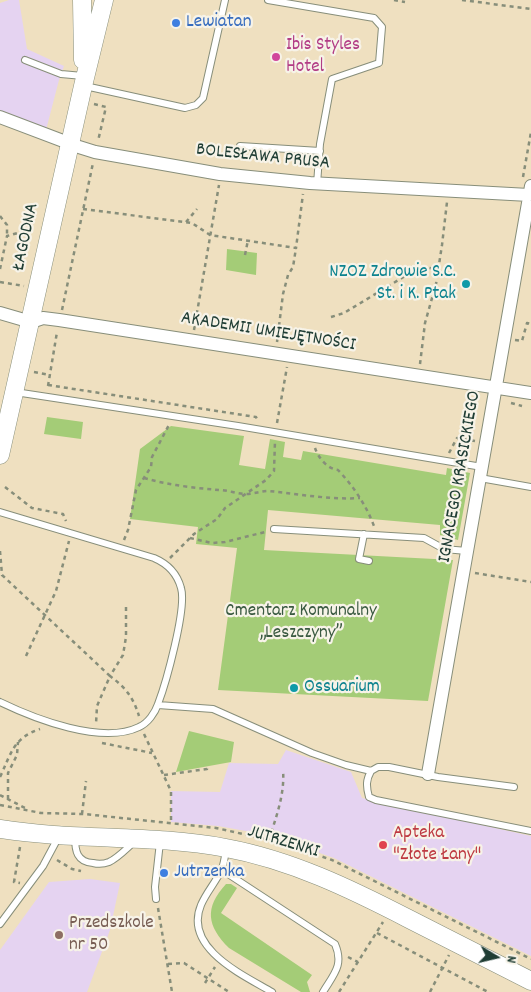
<!DOCTYPE html>
<meta charset="utf-8">
<style>
body{margin:0}
#map{position:relative;width:531px;height:992px;overflow:hidden;background:#efe0c0;font-family:Dekko,sans-serif}
canvas{display:block}
.north{position:absolute;left:471px;top:932px;width:50px;height:50px;-webkit-text-stroke:4px #f7f3e8;paint-order:stroke;rotate:99deg;font-size:14px;font-weight:700;line-height:20px;text-align:center;color:#1f3d34}
.north::after{content:'';display:block;margin:auto;width:18px;height:22px;background:#1f3d34;clip-path:polygon(50% 0,100% 100%,50% 72%,0 100%)}
</style>
<div id="map">
<canvas width="531" height="992"></canvas>
<div class="north">N</div>
</div>
<script>
const g = document.querySelector('canvas').getContext('2d');
g.lineJoin = 'round';
function paint(path, color) { g.fillStyle = color; g.fill(path, 'evenodd'); }
function trace(path, color, width, dash) { g.strokeStyle = color; g.lineWidth = width; g.lineCap = dash ? 'butt' : 'round'; g.setLineDash(dash || []); g.stroke(path); }
function label(font, color, halo, rows, align = 'center') {
  g.font = font + ' Dekko,sans-serif'; g.lineWidth = 4.5; g.setLineDash([]); g.textBaseline = 'middle'; g.strokeStyle = halo; g.fillStyle = color; for (const [text, x, y, turn = 0] of rows) {
    g.save(); g.translate(x, y); g.rotate((+turn || 0) * Math.PI / 180); g.textAlign = isNaN(turn) ? turn : align; if (halo) g.strokeText(text, 0, 0); g.fillText(text, 0, 0); g.restore();
  }
}
paint(new Path2D(`
 M9 0H19L27 49 64 66 59 80 46 130 0 113V3Z
 M286 750 351 772 362 798 531 836V956L334 858 268 835 218 826 171 822V791L220 792 229 763 278 764Z
 M90 879 120 883 110 930 87 992H0V950L49 882Z`), '#e5d3f1');
paint(new Path2D(`
 M227 249 257 253 256 275 226 270Z
 M47 417 83 422 81 439 44 434Z
 M171 426 244 436 239 465 265 469 270 439 285 442 283 457 301 460 303 451 446 475 447 468 470 473 458 540 440 535V525L268 510 264 550 453 560 428 701 218 690 237 548 196 544 198 527 130 519 140 449Z
 M189 731 234 742 231 762 176 772Z
 M226 884H231L237 888 221 913 312 975 307 982 310 992H301L229 948C207 926 204 908 226 884Z`), '#a4cc77');
const lane = new Path2D(`
 M268 0 374 18 382 27 379 63 332 79 320 144 317 184
 M25 60 61 74 83 76
 M85 86 185 108 196 105 203 98 225 0
 M240 146 320 151
 M15 392 238 426 482 467
 M480 478 531 487
 M0 512 154 558C168 564 177 573 181 588 187 608 166 683 158 704 155 713 148 723 139 727 102 745 35 719 0 702
 M274 529 424 538 444 549 467 551
 M364 534 359 559 369 561
 M158 705 213 709 312 753 346 765 371 771 378 767H389L438 777 514 787
 M371 771C366 780 366 786 369 797L376 800 531 831
 M75 837C75 851 77 862 93 863 97 864 104 864 109 862 118 858 127 848 134 842
 M226 849C225 856 224 865 221 871 215 883 206 893 201 905 183 948 243 975 272 992
 M222 870 335 944C344 965 334 974 323 992
 M156 899 155 887 160 842
 M0 924 43 866 59 836`);
const street = new Path2D(`
 M0 117 79 147 95 152 220 174 310 183 529 195
 M0 313 31 322 43 318 59 320 531 393
 M428 774 531 186`);
const secondary = new Path2D(`
 M82 0 83 60
 M0 455 83 86 104 0
 M0 829C75 841 152 834 226 848 291 860 351 889 409 919 450 940 490 960 531 981`);
trace(lane, '#878e7a', 8);
trace(street, '#878e7a', 14);
trace(secondary, '#878e7a', 19);
trace(new Path2D(`
 M394 0 405 2
 M462 0 531 9
 M94 104 106 107 98 141
 M523 177 531 132
 M83 209 192 223 210 235 296 248 303 194
 M0 216 7 225V236
 M186 222 197 209
 M245 255 248 240
 M0 269 7 236 35 228
 M0 282 24 286
 M62 310 93 163
 M331 317 344 313 420 267 438 269
 M194 330 219 185
 M515 340 522 341 527 323 531 324
 M277 342 283 294 288 275 293 267 296 248
 M420 364 425 323 436 284 442 245 447 202
 M34 372 50 375
 M48 385 256 417 257 419
 M48 386 57 332
 M511 403 522 406
 M277 423 287 367
 M315 448C318 457 327 469 338 470 354 487 366 505 374 526
 M449 453 457 438 475 441
 M144 478C168 485 195 488 219 490 228 490 237 494 246 494 254 494 261 491 269 491 299 494 330 500 360 498
 M5 487 32 508 63 514 66 521
 M190 538 212 543 225 542 265 532
 M124 540 128 530 136 490 151 467 152 457 170 423
 M0 551 2 575 110 676 97 706 96 724
 M170 558 194 534 217 519 225 508 266 480 274 471 275 441
 M475 573 531 582
 M126 607V637L123 655 110 676C126 688 133 697 139 716
 M26 656 56 591 69 541
 M144 734 171 791V823
 M102 743 152 753
 M164 775 207 769 208 766
 M0 777C11 754 13 738 40 729
 M0 795 27 809
 M8 799V773L17 755 18 742
 M0 805 41 813 84 814 216 828 279 842 332 860 531 959
 M82 814 86 781
 M269 840C276 817 285 794 283 770
 M20 847 14 882 20 883
 M57 860 72 869 81 871
 M158 908 172 992
 M377 933 488 992
 M348 957 358 962
 M168 964 184 963 229 992
 M205 983 215 967
 M339 992 383 922
 M430 992 449 955`), '#878e7a', 2.5, [4, 4]);
trace(lane, '#fff', 6);
trace(street, '#fff', 12);
trace(secondary, '#fff', 18);
for (const [x, y, r, color] of [
 [176,23,5,"#3f7fe0"],
 [276,57,5,"#d1479c"],
 [466,284,5,"#0f9aa8"],
 [294,688,5,"#0f9aa8"],
 [383,845,5,"#e0444e"],
 [164,873,5,"#3f7fe0"],
 [59,935,5,"#8d6e63"]
]) { const dot = new Path2D(); dot.arc(x, y, r, 0, 2 * Math.PI); g.fillStyle = color; g.fill(dot); trace(dot, '#f7f3e8', 2); }
label('19px', '#366cbe', '#f7f3e8', [
 ["Lewiatan",186,23],
 ["Jutrzenka",174,873]
], 'left');
label('19px', '#b23c85', '#f7f3e8', [
 ["Ibis Styles",286,46],
 ["Hotel",286,68]
], 'left');
label('19px', '#1f3d34', '#f7f3e8', [
 ["BOLESŁAWA PRUSA",263,158,6],
 ["ŁAGODNA",27,237,-78],
 ["AKADEMII UMIEJĘTNOŚCI",268,333,9],
 ["IGNACEGO KRASICKIEGO",461,477,-80],
 ["JUTRZENKI",283,843,17]
]);
label('19px', '#0d838f', '#f7f3e8', [
 ["NZOZ Zdrowie S.C.",456,273],
 ["St. i K. Ptak",456,295],
 ["Ossuarium",304,688,"left"]
], 'right');
label('19px', '#3a5a41', '#f7f3e8', [
 ["Cmentarz Komunalny",301,612],
 ["„Leszczyny”",301,634]
]);
label('19px', '#be3a42', '#f7f3e8', [
 ["Apteka",393,834],
 ["\"Złote Łany\"",393,856]
], 'left');
label('19px', '#785e54', '#f7f3e8', [
 ["Przedszkole",69,924],
 ["nr 50",69,946]
], 'left');
</script>
